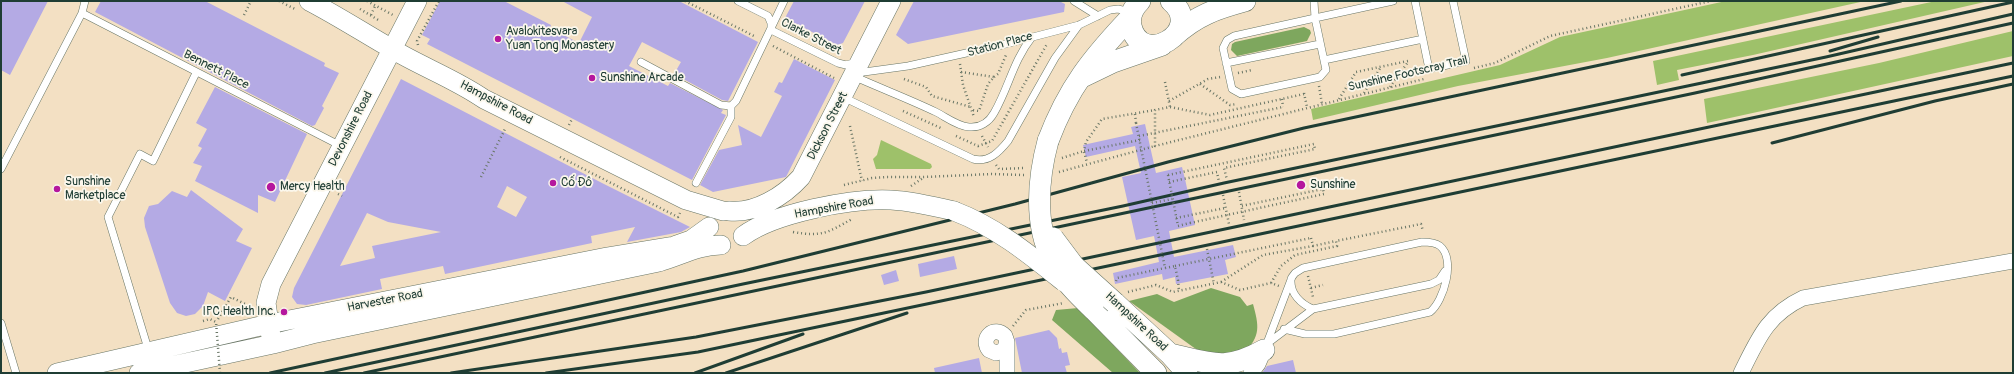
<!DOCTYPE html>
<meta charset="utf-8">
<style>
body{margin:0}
#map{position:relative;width:2014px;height:374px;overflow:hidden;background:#f3e0c3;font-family:Pangolin,sans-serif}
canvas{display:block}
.frame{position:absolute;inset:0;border:2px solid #1f3d34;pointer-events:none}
</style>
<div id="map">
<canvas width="2014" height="374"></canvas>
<div class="frame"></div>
</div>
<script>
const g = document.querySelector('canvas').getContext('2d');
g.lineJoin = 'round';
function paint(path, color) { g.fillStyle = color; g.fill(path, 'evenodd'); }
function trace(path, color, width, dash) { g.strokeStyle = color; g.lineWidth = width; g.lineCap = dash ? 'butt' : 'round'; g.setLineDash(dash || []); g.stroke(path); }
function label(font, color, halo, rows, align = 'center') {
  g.font = font + ' Pangolin,sans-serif'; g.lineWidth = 3.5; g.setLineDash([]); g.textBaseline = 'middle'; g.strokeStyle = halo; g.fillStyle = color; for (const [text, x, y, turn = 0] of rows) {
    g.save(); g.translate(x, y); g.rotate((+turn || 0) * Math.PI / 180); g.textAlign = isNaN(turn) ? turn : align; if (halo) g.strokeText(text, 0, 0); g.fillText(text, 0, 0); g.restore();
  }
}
paint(new Path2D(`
 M1726 1H1865L1607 58 1458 86 1313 120 1311 109 1500 65 1560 37Z
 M1936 1H1989L1753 55 1677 70 1679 80 1657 85 1653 61Z
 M2013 31V56L1707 123 1704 99 1879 63Z
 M881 140 931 164 932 167 930 169H876L873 159 877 155Z`), '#9ec16a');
paint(new Path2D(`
 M1304 27 1310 30 1311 33 1307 41 1237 56 1231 50 1232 44 1235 42Z
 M1211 288 1240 297 1247 306 1253 304C1259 326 1261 336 1244 353L1207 356 1193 347 1129 301 1157 294 1174 302Z
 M1078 308 1140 373H1113L1052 320 1056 310Z`), '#7ea75e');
paint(new Path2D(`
 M1 1H48L10 75 1 70Z
 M101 1H205L325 63 324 66 339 73 322 106 324 108 315 125 312 126 95 12Z
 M440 1H504L551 25 550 28 579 43 592 17 562 1H679L758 42 728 101 722 100 674 74 681 62 642 42 629 66 668 86 670 83 723 110 721 113 726 115 692 180 427 44 430 39 422 35Z
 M794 1H865L843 43 837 45 785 18Z
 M914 1H1059L1065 4 1064 12 908 44 896 35Z
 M794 59 835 80 786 177 713 192 700 185 719 150 742 145 738 125 761 137 782 96 774 92 779 82 782 83Z
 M401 79 602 183 690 227 681 232 627 242 635 227 591 236 592 243 445 274 443 266 380 279 382 289 306 305 297 304 292 297 294 288ZM507 186 527 197 516 217 497 207ZM367 213 388 222 441 232 372 246 375 258 340 266Z
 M215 87 307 134 275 202 258 195V213L195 181 202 166 193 163 202 148 198 146 207 129 196 123Z
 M1145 124 1156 173 1182 167 1185 179 1195 225 1169 231 1174 257 1233 245 1236 257 1225 260 1228 274 1176 284 1175 277 1163 280 1162 274 1115 284 1113 273 1159 262 1154 236 1136 240 1122 177 1141 173 1135 146 1086 157 1083 145 1133 134 1131 127Z
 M191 190 243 229 236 241 252 248 225 301 208 292 203 306 195 314 186 316 177 313 170 303 145 227 144 218 149 206 158 204 172 191 187 197Z
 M954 256 957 269 920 277 918 264Z
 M896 270 899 281 884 285 881 275Z
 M1049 330 1057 338 1059 349 1061 348 1062 353 1067 352 1070 365 1065 366 1067 373H1022L1015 338Z
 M979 358 982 373H935L934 368Z
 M1293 360 1296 373H1262L1267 366Z`), '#b4aae4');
const service = new Path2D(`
 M738 1 768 16 771 23V30
 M1074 1 1098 16
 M1314 1 1315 18 1234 36 1227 40 1223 48 1232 89 1241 94 1320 77 1326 70 1315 18 1393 1
 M1415 1 1429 69 1466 61 1453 1
 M82 13 341 146
 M771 30 838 63 846 65 857 62
 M1324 60 1423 39
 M641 62 721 105 731 106 736 101 784 1
 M1226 63 1320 44
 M864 72 908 66 1002 45 1079 25 1110 10 1118 9 1130 12
 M860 79C885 90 911 100 936 112 946 117 957 126 969 127 980 128 989 122 994 113 1009 87 1013 61 1032 37
 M849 100 973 159C989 163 999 152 1008 141L1055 58 1079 25
 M1 169 82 13 85 1
 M696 183 731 117V106
 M1291 279C1290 294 1301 304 1313 309
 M1 323 16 373
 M1267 343 1292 277 1295 273 1303 268 1422 242C1428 242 1435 242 1440 246 1456 259 1444 301 1430 312L1334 334H1305L1284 329
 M1268 343 1313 309 1431 284 1439 280 1445 271
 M149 352 108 217 140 154 153 161 196 73`);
const minor = new Path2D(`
 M1007 342 1004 350 996 353 989 350C980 338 994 325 1005 336L1007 342V373
 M1251 373 1258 364 1265 348
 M1741 373C1758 339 1767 315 1803 298L2013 261`);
const tertiary = new Path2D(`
 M309 1C338 16 364 33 392 49 422 67 455 79 484 99L686 200 723 211
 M729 211C755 214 784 196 801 177L891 1
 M743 236C774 213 852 198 891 200 912 201 933 206 954 211
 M271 337 266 303 271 284 417 1
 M57 373 269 324 607 257 674 246 691 240 709 227
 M139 373 273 344 312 334 659 262C680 256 699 245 721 245`);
const secondary = new Path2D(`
 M1140 1C1133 8 1129 17 1131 26 1141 69 1206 31 1171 1
 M1174 36C1197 15 1216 9 1245 1
 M1082 77 1113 62 1162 45
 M1048 141C1068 88 1092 58 1131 17
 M1115 303 1170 354 1187 373
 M1093 309 1156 373
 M1170 354C1211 363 1225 372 1264 350`);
trace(service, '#697666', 8);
trace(minor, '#697666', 16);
trace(tertiary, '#697666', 20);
trace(secondary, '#697666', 22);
trace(new Path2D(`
 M279 1 295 9
 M367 1 393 15
 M685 1 756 37
 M360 9 380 21
 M244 15 251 1
 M371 15 375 6
 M418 45 417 41 439 1
 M773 46 834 78
 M960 64 963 85 974 117
 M1474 68 1495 63 1550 36 1711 1
 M961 72 994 77 988 84 979 111 972 110
 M1238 73 1252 70
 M994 77 998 74 1006 55
 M904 79 926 87 932 96 971 107
 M1165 82 1170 107
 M1200 84 1230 105 1237 104
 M1319 86 1322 104
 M1390 87 1408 62
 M1304 93 1307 107
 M1364 93 1381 67
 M1304 94 1210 115 1170 107 1155 110V146L1424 79
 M1282 99 1283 107
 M1339 99 1356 72 1408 61
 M1169 101 1208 79 1220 77
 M903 111 943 129
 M1135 114 1136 123
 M569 125 572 119
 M850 126 862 181
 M956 136 978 146 992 141 1047 44
 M982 136 988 147
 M1140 140 1084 151 1086 142 1102 119 1155 110
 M560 157 678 217 680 213
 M1062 158 1084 151 1087 163
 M996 165 999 169 1025 168
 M1059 172 1155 146
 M1168 175 1314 144 1315 149 1224 168 1227 180
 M481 177 505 129 507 130
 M1169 182 1217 172 1219 182
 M844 185 872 178 887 177H924L992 174 1024 175
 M911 186 923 178
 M1239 192 1244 220
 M338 194 342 196
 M1223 195 1229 224
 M1152 203 1172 199
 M1176 218 1225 208
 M1178 226 1190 223
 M793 232C822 237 827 233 852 219
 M1311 238 1313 246 1336 241
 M1207 249 1214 284
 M1308 276 1313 297
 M1178 280 1179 291
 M1116 281 1117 278 1165 268
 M1221 282 1263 255 1313 246
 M1271 283 1281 266 1295 255 1337 246 1336 241 1421 224 1423 231
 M1311 288 1323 285
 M1128 292 1156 285 1173 292 1221 282 1240 290 1271 283 1279 286
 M218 319 231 297 247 305 241 314
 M1013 326 1026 310 1064 303`), '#697666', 2.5, [1, 3]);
trace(service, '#fff', 7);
trace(minor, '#fff', 15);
trace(tertiary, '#fff', 19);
trace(secondary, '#fff', 21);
trace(new Path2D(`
 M1830 51 1878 37
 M1682 75 2013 2
 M1772 143 1935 101 2013 84
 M270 373 743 271 1015 204 1168 162 1304 128 1901 1
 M325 373 743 284 1123 206 1224 183 1826 57 2013 14
 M364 373 1695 93 2013 23
 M451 373 696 337 926 292 2013 63
 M546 373 698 352 2013 76
 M695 373 803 334
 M726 373 907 313`), '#1f3d34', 3);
const tertiaryBridge = new Path2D(`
 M954 211C996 227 1029 254 1064 282`);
const secondaryBridge = new Path2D(`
 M1048 141C1038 178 1034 224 1052 259 1061 278 1077 294 1093 309
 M1053 238 1074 266 1115 303`);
trace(tertiaryBridge, '#697666', 20, []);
trace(secondaryBridge, '#697666', 22, []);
trace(new Path2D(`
 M1136 123 1165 268 1175 266 1178 280
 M1139 136 1283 107
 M1168 175 1178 226
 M1190 223 1324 194 1323 189 1241 206
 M1175 266 1311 238
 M203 321 210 319 216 322 220 373`), '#697666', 2.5, [1, 3]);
trace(tertiaryBridge, '#fff', 19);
trace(secondaryBridge, '#fff', 21);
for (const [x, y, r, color] of [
 [498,39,4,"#b5179e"],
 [592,78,4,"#b5179e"],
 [553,183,4,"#b5179e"],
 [1301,185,5,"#b5179e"],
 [271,187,5,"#b5179e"],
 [57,189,4,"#b5179e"],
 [284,312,4,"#b5179e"]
]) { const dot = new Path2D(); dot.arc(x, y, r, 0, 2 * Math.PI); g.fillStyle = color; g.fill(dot); trace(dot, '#fbf7ec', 1.5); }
label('12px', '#1f3d34', '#fbf7ec', [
 ["Avalokitesvara",506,32],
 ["Yuan Tong Monastery",506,46],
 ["Sunshine Arcade",600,78],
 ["Sunshine",65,182],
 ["Marketplace",65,196],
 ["Cố Đô",561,183],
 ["Sunshine",1310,185],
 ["Mercy Health",280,187],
 ["IPC Health Inc.",276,312,"right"]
], 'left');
label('12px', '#1f3d34', '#fbf7ec', [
 ["Clarke Street",811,37,27],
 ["Station Place",1000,45,-15],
 ["Bennett Place",216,70,27],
 ["Sunshine Footscray Trail",1408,74,-13],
 ["Hampshire Road",496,103,28],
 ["Dickson Street",828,126,-63],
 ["Devonshire Road",351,129,-63],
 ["Hampshire Road",834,208,-10],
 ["Harvester Road",385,301,-11],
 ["Hampshire Road",1136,322,43]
]);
</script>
